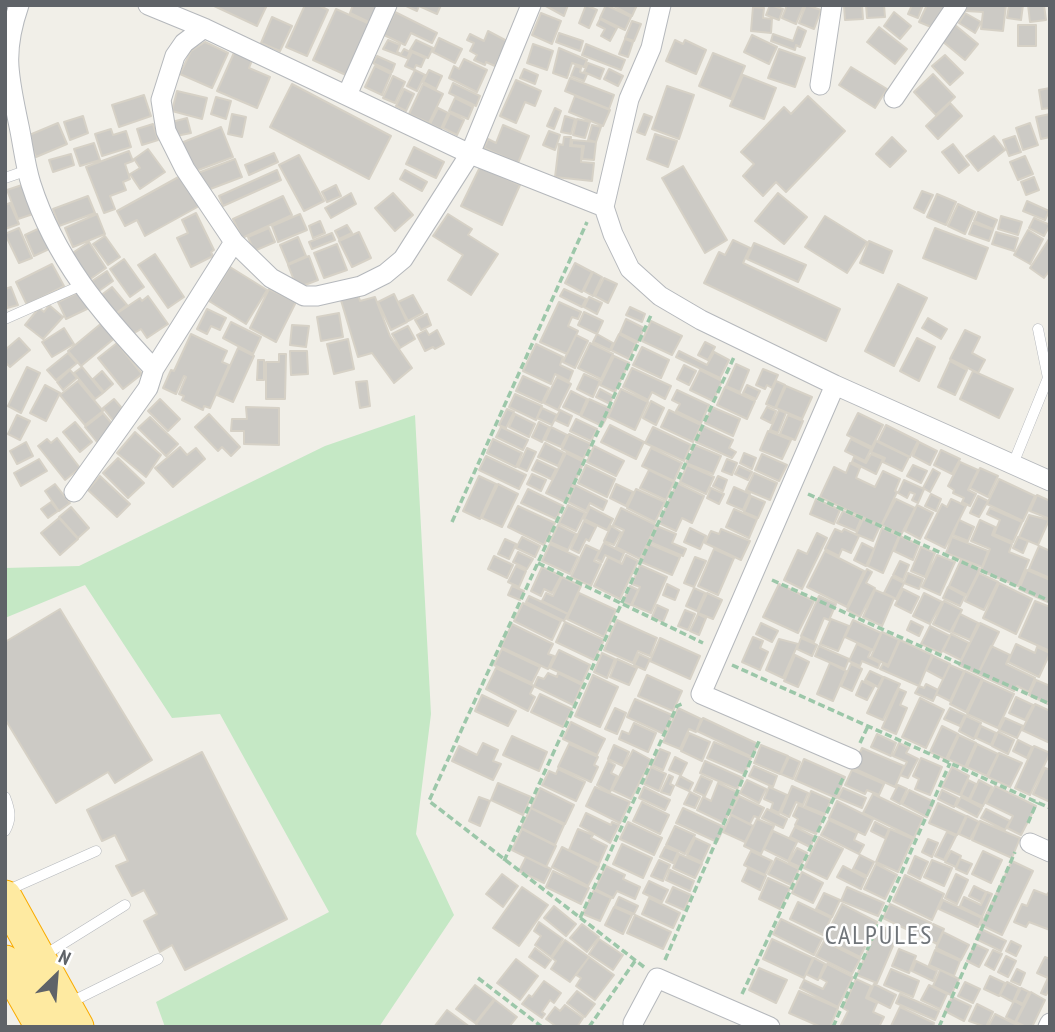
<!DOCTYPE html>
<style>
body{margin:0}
#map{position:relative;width:1055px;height:1032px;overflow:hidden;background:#f1efe8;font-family:"PT Sans Narrow",sans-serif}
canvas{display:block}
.frame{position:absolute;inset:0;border:7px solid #5f6368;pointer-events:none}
.north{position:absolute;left:21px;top:941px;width:70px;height:70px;-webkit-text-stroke:5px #fff;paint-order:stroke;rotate:25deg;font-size:19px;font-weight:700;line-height:28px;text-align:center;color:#5f6368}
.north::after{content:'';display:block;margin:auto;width:24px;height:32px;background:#5f6368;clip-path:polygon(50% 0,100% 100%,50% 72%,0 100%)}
</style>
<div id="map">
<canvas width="1055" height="1032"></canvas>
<div class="frame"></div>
<div class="north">N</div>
</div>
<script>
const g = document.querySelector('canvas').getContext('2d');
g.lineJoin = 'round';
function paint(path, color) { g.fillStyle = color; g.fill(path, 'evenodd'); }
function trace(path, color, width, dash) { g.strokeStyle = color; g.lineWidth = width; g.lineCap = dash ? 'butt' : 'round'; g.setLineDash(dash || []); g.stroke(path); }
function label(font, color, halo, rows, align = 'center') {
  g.font = font + ' "PT Sans Narrow",sans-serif'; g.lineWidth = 5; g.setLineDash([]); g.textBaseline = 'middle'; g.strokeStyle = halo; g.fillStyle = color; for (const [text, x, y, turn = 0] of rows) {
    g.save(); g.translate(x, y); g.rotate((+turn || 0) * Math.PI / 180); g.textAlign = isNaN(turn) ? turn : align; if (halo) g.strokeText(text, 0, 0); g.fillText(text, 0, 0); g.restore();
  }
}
paint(new Path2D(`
 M415 415 431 714 416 834 454 915 379 1027H165L156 1002 329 912 220 714 172 718 85 585 5 618V568L79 566 325 446Z`), '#c5e8c5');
const building = new Path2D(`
 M212 5H267L257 26Z
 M305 5H318L328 10 307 56 286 47Z
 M353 5H382L373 24 350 13Z
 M404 5H441L437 14 419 6 417 11Z
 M544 5H568L564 16Z
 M586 5 597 10 589 28 579 23Z
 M606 5 631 17 625 30 600 18Z
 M612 5H637L632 16Z
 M770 5 783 9 779 20 766 15Z
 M787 5H804L796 24 782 18Z
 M806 5 821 10 814 29 799 23Z
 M862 5 863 19 845 20 844 6Z
 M866 5H884L885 17 867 18Z
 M912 5H923L918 18 908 14Z
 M927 5H941L946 8 936 29 919 22Z
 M966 5H1006L1003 31 981 29 983 12 966 11Z
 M1009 5H1023L1021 20 1007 18Z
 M1028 5H1044L1046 20 1030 22Z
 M753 7 764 8 763 18 772 19 771 33 751 31Z
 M336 9 372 25 348 76 313 60Z
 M395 12 437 33 432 43 411 33 405 45 384 35Z
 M894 12 911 26 900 39 884 26Z
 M541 13 561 21 552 44 532 35Z
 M965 13 981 22 975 33 959 23Z
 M272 17 292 26 280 51 261 43Z
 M600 19 617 28 610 41 601 36 605 29 597 25Z
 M632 21 641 24 634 41 625 38Z
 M955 25 978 44 965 60 942 41Z
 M1018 25H1036V46H1018Z
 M798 27 806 31 800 47 796 45 795 50 771 41 773 34 793 41Z
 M879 27 907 49 895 64 867 42Z
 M488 31 507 41 495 66 486 62 485 65 474 60 477 55 470 51 474 43 467 40 470 34 484 41Z
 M559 33 583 41 580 51 556 42Z
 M752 35 777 47 769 64 744 52Z
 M439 38 462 49 455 63 433 52Z
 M625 39 633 42 628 57 619 54Z
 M388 40 400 45 397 52 401 54 404 49 410 52 407 58 383 49Z
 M416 40 433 48 428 58 410 50Z
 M675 40 683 44 685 40 706 50 696 74 666 61Z
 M205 42 228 53 212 88 180 74 191 51Z
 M533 44 553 51 547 70 527 63Z
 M586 44 625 60 621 70 582 55Z
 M237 46 255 53 249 68 270 77 257 108 217 91Z
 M559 48 587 60 584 67 572 63 567 78 553 73Z
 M779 49 805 58 795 87 768 78Z
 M412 52 425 58 421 67 416 65 414 70 405 66Z
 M713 53 745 66 731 99 699 86Z
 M945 55 963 73 950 85 932 66Z
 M377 56 395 64 392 72 373 63Z
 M464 59 487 70 477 92 449 78 454 66 459 69Z
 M588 63 604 69 600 79 584 72Z
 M375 66 391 74 382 95 365 87Z
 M575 66 581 68 580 72 587 74 584 81 571 76Z
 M851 67 887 89 875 108 839 85Z
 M524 69 538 75 535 84 520 78Z
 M609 69 623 76 618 86 604 79Z
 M415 70 425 75 417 91 407 86Z
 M429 70 442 76 436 89 423 82Z
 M933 74 955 97 936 115 914 92Z
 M743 75 776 88 764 119 730 106Z
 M393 76 405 82 395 103 383 98Z
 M570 78 614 95 609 109 565 91Z
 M516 80 541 91 535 106 525 102 516 123 500 116Z
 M453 83 480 96 476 106 449 93Z
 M292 84 391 136 369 179 270 127Z
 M423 84 443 94 429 123 409 114Z
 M667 86 694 95 679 139 652 129Z
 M1050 88V108L1042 109 1039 90Z
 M404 89 414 94 406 111 396 106Z
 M177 91 207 98 202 119 172 111Z
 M144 95 151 116 119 127 112 105Z
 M575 96 610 110 603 126 569 112Z
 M808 96 845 131 786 192 776 182 763 196 743 176 754 164 741 152 784 107 791 114Z
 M216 97 231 101 226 119 211 114Z
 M455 98 473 107 468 119 449 111Z
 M950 103 962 116 938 139 926 126Z
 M438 108 448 113 441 129 430 124Z
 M555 108 561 111 554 129 547 126Z
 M450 113 464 120 457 135 443 128Z
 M232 114 246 117 242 137 228 134Z
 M644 114 652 117 645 135 637 132Z
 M1050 114V137L1041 139 1036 117Z
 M83 116 88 133 70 140 64 122Z
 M565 116 575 119 571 134 561 132Z
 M187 118 191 133 176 136 172 122Z
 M577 119 590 122 585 138 573 135Z
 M58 123 67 144 36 157 27 136Z
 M1030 123 1038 145 1023 150 1016 128Z
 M153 124 158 140 142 145 137 129Z
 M503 125 529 136 518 163 484 148 488 139 496 143Z
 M592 125 601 127 596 142 588 140Z
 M221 127 233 157 193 172 181 143Z
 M111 129 113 135 126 131 131 147 102 156 95 134Z
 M549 131 560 135 555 150 543 145Z
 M655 134 677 141 668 167 647 159Z
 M994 136 1005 150 978 171 966 156Z
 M1015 136 1021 152 1009 156 1003 140Z
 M564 137H571L570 146 582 147 581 162 594 163 592 181 555 177 559 144 563 145Z
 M892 137 906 151 890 167 876 154Z
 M572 140 596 142 594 160 582 159 584 146 572 145Z
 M94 143 100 160 80 166 74 149Z
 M953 144 969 165 959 173 942 152Z
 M414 147 444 162 436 178 406 164Z
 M148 149 165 172 140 189 130 174 140 168 134 159Z
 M129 151 133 161 125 164 130 179 123 182 126 190 110 196 115 209 104 213 86 167Z
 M274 153 278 162 249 175 245 165Z
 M71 154 74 165 53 172 49 160Z
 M299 155 324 201 304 211 279 165Z
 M1025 156 1033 174 1018 180 1010 162Z
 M235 159 242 177 205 191 198 173Z
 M683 166 727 240 705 253 662 178Z
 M480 167 520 185 502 225 461 206Z
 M277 170 281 180 223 206 219 196Z
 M405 170 427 182 422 191 400 179Z
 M184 174 201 205 145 236 137 220 125 226 117 211Z
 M1034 177 1039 190 1026 195 1021 182Z
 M25 184 36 213 18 219 7 190Z
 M336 185 341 196 327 202 322 192Z
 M922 191 933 195 924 213 914 208Z
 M351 193 356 204 331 218 325 208Z
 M393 193 413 215 395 231 375 208Z
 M778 193 807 217 784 244 755 221Z
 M937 194 956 202 946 225 927 217Z
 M88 196 95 213 59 226 53 209Z
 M283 196 292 215 242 238 233 219Z
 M1027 201 1049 211 1045 220 1023 211Z
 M10 203 19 224 5 229V205Z
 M958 204 975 212 965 234 948 226Z
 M978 212 997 220 993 229 974 221Z
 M196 213 214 250 211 252 213 256 191 267 177 238 188 233 182 220Z
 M97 214 105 234 73 247 65 228Z
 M300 214 307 230 278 242 272 226Z
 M448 214 472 229 468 235 498 254 471 295 448 280 463 255 433 236Z
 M825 216 867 242 847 273 805 247Z
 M1001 216 1022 222 1018 235 998 229Z
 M1034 218 1050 225 1044 236 1029 228Z
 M320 221 325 233 313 238 309 226Z
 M973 223 993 230 989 241 969 234Z
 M347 225 352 233 339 239 335 231Z
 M19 228 32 258 19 263 5 234Z
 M40 228 49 249 34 256 25 235Z
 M269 228 275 242 254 251 248 237Z
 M935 228 988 248 976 279 923 258Z
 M1028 230 1043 239 1030 264 1014 255Z
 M359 232 371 258 352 267 339 241Z
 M996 232 1018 238 1014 251 992 244Z
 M332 233 335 240 312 249 309 242Z
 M105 236 120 257 108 265 93 244Z
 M298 237 306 256 288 264 280 245Z
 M1049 239 1050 270 1044 278 1030 268Z
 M733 240 750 248 743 263 840 309 826 341 704 283 719 252 725 255Z
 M869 241 892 251 883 273 860 263Z
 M89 242 106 268 89 280 71 254Z
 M754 243 806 265 798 282 747 259Z
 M337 244 347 270 324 278 314 253Z
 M155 254 184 297 168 308 138 265Z
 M309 256 318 280 297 288 288 265Z
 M124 259 144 287 130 297 110 269Z
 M575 263 592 272 582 292 565 283Z
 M52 264 64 286 27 305 16 282Z
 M230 267 267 290 246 324 209 301Z
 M107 271 113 281 99 291 92 281Z
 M593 272 602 277 593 296 584 291Z
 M604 278 617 284 608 303 595 296Z
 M898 284 927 298 894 366 865 351Z
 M11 287 18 305 7 308 5 289Z
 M112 287 127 305 114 315 100 296Z
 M269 289 296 302 276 342 250 328Z
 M564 289 586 299 582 307 560 296Z
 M81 291 89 308 66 319 58 302Z
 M357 291 360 301 375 297 390 336 412 368 394 383 372 353 358 357 340 297Z
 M394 294 407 322 391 330 378 302Z
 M413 295 423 313 408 321 398 302Z
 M148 296 168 324 147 338 141 329 131 335 116 314 140 298 142 301Z
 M589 297 602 303 597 314 584 307Z
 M559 302 581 312 578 319 572 317 568 326 578 331 567 354 540 342Z
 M49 305 63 317 43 339 25 325 39 308 44 312Z
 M630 307 645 314 642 322 626 315Z
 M207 309 226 318 220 330 211 326 207 334 197 329Z
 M584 312 603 321 597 334 578 325Z
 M339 313 343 337 321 341 317 317Z
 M427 314 431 325 421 330 415 320Z
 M928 318 947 329 941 339 922 328Z
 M626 319 644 328 638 342 620 333Z
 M651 321 682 336 672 355 642 341Z
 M103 322 116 337 81 366 68 351Z
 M231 322 261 337 253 354 223 338Z
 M292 325 309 326 306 347 290 345Z
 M408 326 415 339 400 348 392 334Z
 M64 328 74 344 52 357 42 342Z
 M426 330 429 335 437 330 444 344 435 349 433 347 425 351 417 335Z
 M965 330 980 337 972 353 985 360 978 373 950 359Z
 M191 334 227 351 222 362 229 365 210 408 204 406 203 410 182 400 184 396 179 394 186 377 184 376 176 394 163 388 171 370 174 371Z
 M597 334 613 343 610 350 593 342Z
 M619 334 636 343 629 359 611 350Z
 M576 335 588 341 575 368 563 362Z
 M19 338 30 350 10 367 5 362V350Z
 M917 338 935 347 919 381 900 371Z
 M348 339 354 369 334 374 327 344Z
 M705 342 715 347 708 360 698 355Z
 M117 343 142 374 123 389 98 358Z
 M590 343 613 354 601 379 578 368Z
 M536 344 563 357 560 365 573 371 569 381 555 374 551 384 523 371Z
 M642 347 669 360 661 378 633 365Z
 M238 348 254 356 233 402 217 395Z
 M290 351H307L308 374 291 375Z
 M679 351 707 365 714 352 729 360 720 378 676 357Z
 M68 353 77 363 56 380 47 370Z
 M279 354H286L285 399H266V362H279Z
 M614 356 629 363 615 392 600 385Z
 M258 360H264V380H257Z
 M950 361 967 370 955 395 938 387Z
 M736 364 749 370 740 392 726 386Z
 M684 365 696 371 689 385 677 379Z
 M27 367 40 373 21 413 8 406Z
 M82 367 103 393 95 399 74 373Z
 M632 368 671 386 665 399 652 392 648 400 623 387Z
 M763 369 778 375 772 388 767 385 765 389 756 385Z
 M70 370 77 378 63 390 57 382Z
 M700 370 722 381 713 401 690 390Z
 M102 371 113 384 104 392 93 379Z
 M973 371 1013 389 999 418 960 399Z
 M584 374 600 381 593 397 577 389Z
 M523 376 549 388 542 403 516 391Z
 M557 377 571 384 558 410 544 403Z
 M78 381 103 411 85 425 60 395Z
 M367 381 370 406 360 408 356 382Z
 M776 381 785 385 775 408 766 404Z
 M45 385 60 393 46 421 30 413Z
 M747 385 760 391 756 399 743 393Z
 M786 386 812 397 802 419 776 408Z
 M725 387 755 401 747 419 717 405Z
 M600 389 613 396 610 404 596 397Z
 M621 389 648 402 635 430 608 417Z
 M677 390 709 405 701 423 676 411 680 404 672 400Z
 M571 391 587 399 580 415 563 407Z
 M515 394 542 406 536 420 509 407Z
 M114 399 127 414 115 423 103 408Z
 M160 399 180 419 168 431 148 411Z
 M589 399 611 409 602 426 581 416Z
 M651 401 664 408 656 425 643 418Z
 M246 407 279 408V445L244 444V431H231L232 419H247Z
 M712 407 740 419 733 436 705 423Z
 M767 407 776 411 771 423 761 418Z
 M542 408 557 415 552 425 537 418Z
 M507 409 514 412 506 428 499 425Z
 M560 410 572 416 568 426 555 420Z
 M669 410 701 425 693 442 661 427Z
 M779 410 786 413 778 433 770 430Z
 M103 413 115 427 97 442 85 427Z
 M858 413 883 425 872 447 847 435Z
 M209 414 240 447 231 456 222 447 218 451 195 427Z
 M515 414 535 424 529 437 509 427Z
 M17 415 30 421 20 440 8 434Z
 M788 415 803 421 795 440 780 434Z
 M150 417 178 444 166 456 138 428Z
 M576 419 597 429 591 441 570 431Z
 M75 422 92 442 80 452 63 432Z
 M539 422 549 427 542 442 532 437Z
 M610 425 644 442 636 459 601 442Z
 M886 425 918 441 910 457 878 441Z
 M703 426 733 440 729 448 736 452 732 458 696 442Z
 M501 427 528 440 523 450 496 437Z
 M551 427 567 435 561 447 545 440Z
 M653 427 691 445 684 461 645 443Z
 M768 431 791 440 782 459 760 450Z
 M135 432 161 455 146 477 117 453Z
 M569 434 591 444 583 459 562 449Z
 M57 438 80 468 65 480 38 446 47 439 51 443Z
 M493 439 522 453 516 467 487 453Z
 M851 439 871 449 865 461 845 451Z
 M876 441 909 457 902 471 883 462 885 458 871 452Z
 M26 442 33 456 17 464 10 451Z
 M919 442 937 451 930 465 913 456Z
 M545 443 564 453 558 466 538 457Z
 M695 445 721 456 713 474 686 463Z
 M594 446 624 461 616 476 587 462Z
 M180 447 187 455 196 448 205 459 173 487 155 468Z
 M527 448 536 452 527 471 518 467Z
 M651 448 682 463 674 481 642 466Z
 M941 450 960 459 952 474 934 465Z
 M566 453 584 462 565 502 546 493Z
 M744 453 756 458 752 469 740 463Z
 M762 454 787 465 779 481 755 470Z
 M871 454 883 459 876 474 852 462 854 457 866 463Z
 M486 456 526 475 519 489 479 470Z
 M118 458 144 483 128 498 103 473Z
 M39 459 47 471 21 486 14 473Z
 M727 459 737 463 732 475 722 471Z
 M537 460 556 469 551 479 532 470Z
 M960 462 978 470 968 490 976 494 970 506 962 502 964 498 953 493 954 490 948 486Z
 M850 463 860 468 856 478 875 487 883 471 900 479 895 491 897 492 881 526 820 497 834 467 846 473Z
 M586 465 615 479 607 497 578 483Z
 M687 465 714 477 706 494 680 482Z
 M913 465 927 471 921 483 907 476Z
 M739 466 752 472 748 480 735 474Z
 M980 468 998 476 988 497 970 488Z
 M933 469 940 473 930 492 923 488Z
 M649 470 674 482 666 500 640 488Z
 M754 473 777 483 770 500 746 490Z
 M532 474 546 480 541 491 527 484Z
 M100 476 130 504 117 517 88 490Z
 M479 476 496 484 480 519 463 511Z
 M718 476 727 480 723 491 713 486Z
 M999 479 1035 496 1023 521 987 504Z
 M904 480 924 489 918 503 912 500 915 494 910 492 907 498 898 493Z
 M677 483 704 496 692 523 682 518 676 531 659 523Z
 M55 484 70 503 59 511 45 491Z
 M498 484 518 494 502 527 482 518Z
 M616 484 633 492 626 506 610 498Z
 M575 485 607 501 603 510 590 503 586 511 568 502Z
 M734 487 750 494 743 510 727 503Z
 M711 488 724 494 719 504 707 498Z
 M528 489 563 506 556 519 521 503Z
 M636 489 665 502 655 522 627 508Z
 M931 494 941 499 936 511 925 506Z
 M1037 495 1050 501V519L1030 511Z
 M751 496 765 502 758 518 744 512Z
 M978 496 988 501 979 517 970 513Z
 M816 499 840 510 834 524 810 514Z
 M896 499 915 508 901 535 882 525Z
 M951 499 966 506 945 548 925 538 942 504 947 507Z
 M51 502 58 511 48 518 41 509Z
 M568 505 585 513 576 531 559 523Z
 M917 505 933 513 920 539 905 531Z
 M518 506 555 523 544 545 508 527Z
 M71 507 89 528 78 538 59 517Z
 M590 507 613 519 607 530 584 519Z
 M621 508 656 525 640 559 616 547 624 530 613 525Z
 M990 508 1022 522 1013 542 994 534 1000 520 987 514Z
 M734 509 757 519 749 538 726 527Z
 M843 511 861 519 856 531 837 523Z
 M1029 515 1049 520 1038 545 1019 537Z
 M59 518 78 539 60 555 41 533Z
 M863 519 880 526 873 541 856 534Z
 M959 520 974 527 968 541 953 535Z
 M980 520 995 527 992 535 1012 544 1009 552 1029 560 1018 586 981 571 990 549 971 541Z
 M584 521 596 527 589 541 586 539 579 553 571 549Z
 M558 525 576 534 568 550 550 542Z
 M611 526 621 532 614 545 604 541Z
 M657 526 676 534 672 543 686 549 683 556 650 542Z
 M690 528 706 536 700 549 684 542Z
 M882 528 899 536 883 573 868 566Z
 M721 529 750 541 741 560 705 543 711 531 719 534Z
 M835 529 842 532 844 529 859 536 851 553 842 549 839 556 825 549Z
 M817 533 827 538 802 589 784 580 798 550 807 554Z
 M900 536 919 545 913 560 894 551Z
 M522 537 540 546 535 557 516 548Z
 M952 537 988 551 982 567 946 553Z
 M1018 537 1028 541 1023 553 1013 548Z
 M505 539 516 544 509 559 498 554Z
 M604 543 624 553 620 562 605 555 602 562 596 559Z
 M862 543 874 549 866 566 854 560Z
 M550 544 578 557 570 574 542 561Z
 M649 544 680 557 672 575 641 562Z
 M586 545 599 551 594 561 601 564 591 586 571 577Z
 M1039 546 1050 551V578L1029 569Z
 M921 547 935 553 925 577 911 571Z
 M714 549 734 558 718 595 698 586Z
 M825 551 864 571 847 607 807 587Z
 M518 552 533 559 527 569 513 562Z
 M626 555 638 561 620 599 594 586 608 557 622 564Z
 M937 555 955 562 940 595 922 587Z
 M494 556 513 565 507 578 488 569Z
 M695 557 706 561 694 587 684 583Z
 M961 560 980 569 967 595 949 586Z
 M900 561 909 565 903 580 893 575Z
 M640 565 667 577 651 613 632 605 640 587 632 584Z
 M516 566 526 571 519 587 508 582Z
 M542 567 561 576 552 593 544 589 541 596 531 591Z
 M867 569 872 572 866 583 875 588 860 617 847 610Z
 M1027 570 1050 580V603L1019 589Z
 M908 573 923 579 919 589 904 583Z
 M979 573 998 582 984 610 965 601Z
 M562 577 581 586 568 614 542 601 546 593 553 596Z
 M892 577 904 583 896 599 884 593Z
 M999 583 1032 599 1016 634 983 618Z
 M667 584 679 590 675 600 663 595Z
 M779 584 814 601 798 633 763 617Z
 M512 586 524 591 520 600 508 595Z
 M630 586 638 590 631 605 623 602Z
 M948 587 965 596 960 606 943 598Z
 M694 588 705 593 697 611 686 606Z
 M903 589 919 597 911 613 895 605Z
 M875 590 894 598 882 626 863 617Z
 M579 593 616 610 604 637 567 619Z
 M707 593 722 600 713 619 698 613Z
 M924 593 942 602 930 624 913 616Z
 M529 596 568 614 564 621 526 602Z
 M819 596 836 604 829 620 824 618 814 642 801 636Z
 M944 601 962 610 950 632 933 624Z
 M1035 601 1050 607V651L1019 637Z
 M523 603 561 621 552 640 514 621Z
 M657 605 668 610 663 622 652 617Z
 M60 609 152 760 115 783 108 772 56 803 5 719V642Z
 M685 610 695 614 688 630 678 626Z
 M698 614 706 618 699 635 690 631Z
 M960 614 978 623 970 640 952 632Z
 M831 619 849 626 838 651 820 644Z
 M617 620 657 638 650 656 638 651 633 663 604 650Z
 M853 620 881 633 873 650 845 637Z
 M911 621 923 627 919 636 907 630Z
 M565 622 604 640 594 660 556 642Z
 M761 623 778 631 772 642 756 634Z
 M980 623 999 632 978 674 959 665Z
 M512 624 553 644 548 654 554 656 548 669 501 647Z
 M930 626 950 636 941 653 921 644Z
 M882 632 899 640 888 665 871 657Z
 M951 634 969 643 961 660 943 651Z
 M753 637 763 641 760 648 768 652 760 670 742 662Z
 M660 638 700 656 690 679 650 661Z
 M801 638 817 645 812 656 797 649Z
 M779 639 798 644 783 678 766 670Z
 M900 640 932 655 919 686 880 669 883 664 888 667Z
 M857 644 871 651 868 657 880 663 878 668 862 661 860 666 849 661Z
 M1016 644 1035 653 1037 647 1050 653 1039 677 1008 662Z
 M819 646 849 659 845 669 815 656Z
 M991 646 1010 655 1006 664 1035 678 1029 692 1017 686 1014 691 978 674Z
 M502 649 540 667 532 683 494 665Z
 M559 650 590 665 582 683 550 668Z
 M602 653 615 659 607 678 594 672Z
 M639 654 650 659 645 670 634 665Z
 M795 655 809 662 798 687 784 681Z
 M933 656 950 664 943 679 926 670Z
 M617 659 637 668 629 685 610 677Z
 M830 663 846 671 833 701 817 694Z
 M851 664 862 669 852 691 841 686Z
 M950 665 964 671 950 701 936 694Z
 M496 668 534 686 530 694 535 697 528 711 486 689Z
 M870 671 883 677 878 687 865 680Z
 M965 671 982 679 966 712 950 704Z
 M548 673 557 677 558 673 582 685 573 705 534 686 538 677 544 679Z
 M593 675 618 687 600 727 575 716Z
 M647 675 682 691 673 711 638 696Z
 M884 677 900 684 883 720 867 713Z
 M983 680 1014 694 998 728 967 714Z
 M1036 680 1050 686 1048 704 1029 695Z
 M862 681 874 687 867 700 856 695Z
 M926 684 938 690 933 701 915 693 919 686 924 688Z
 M899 689 906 692 900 705 907 708 896 734 882 728Z
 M540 694 572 709 563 727 531 712Z
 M482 695 516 711 508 726 475 711Z
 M1016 697 1033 705 1025 720 1009 713Z
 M920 698 944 710 926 748 902 737Z
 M635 699 672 715 664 734 627 717Z
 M1035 704 1050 711V743L1022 730Z
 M615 708 626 713 617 734 605 729Z
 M678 708 701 719 696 732 689 729 680 749 663 742Z
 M950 708 965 715 960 726 944 719Z
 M966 716 981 723 974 739 959 731Z
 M703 718 758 744 752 757 697 731Z
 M1005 718 1023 726 1017 738 999 730Z
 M571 722 605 739 597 755 563 739Z
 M634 723 656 733 648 752 619 739 622 731 629 734Z
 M942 726 958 734 946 759 930 752Z
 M981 726 996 733 991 745 976 738Z
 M998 732 1014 740 1008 754 992 746Z
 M689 733 710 742 702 761 681 751Z
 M877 734 896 743 891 756 871 747Z
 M959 735 976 743 965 767 948 759Z
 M512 736 547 752 539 771 503 755Z
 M1018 740 1032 747 1027 758 1013 751Z
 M714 742 751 758 744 774 707 758Z
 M483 743 498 750 493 761 501 764 493 780 452 761 459 746 477 755Z
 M899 743 909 748 906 753 918 759 908 778 900 775 907 762 893 756Z
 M569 744 598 757 594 765 598 767 591 782 558 767Z
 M977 744 998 754 987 776 967 767Z
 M614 745 629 752 623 766 608 759Z
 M761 745 788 756 780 774 754 763Z
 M1034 746 1050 753 1030 795 1015 788Z
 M862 748 904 766 895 787 853 768Z
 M660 749 670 753 663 770 652 765Z
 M633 750 651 760 631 799 612 790Z
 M202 752 287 919 185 970 172 945 160 952 144 921 157 914 144 890 132 896 116 866 128 861 115 835 102 841 87 810Z
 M999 753 1022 763 1010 787 988 777Z
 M675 757 687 763 681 775 669 770Z
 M789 757 800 762 793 779 781 774Z
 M921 758 942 767 930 795 915 789 919 779 913 776Z
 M804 759 845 777 836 798 795 780Z
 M608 761 615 765 611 773 617 776 610 792 597 785Z
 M705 761 743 778 737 789 700 773Z
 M754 766 777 776 773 787 749 776Z
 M651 767 666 774 659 791 644 784Z
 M952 767 969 776 960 795 942 787Z
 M1045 768 1050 770V797L1048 801 1033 794Z
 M558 769 585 782 576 801 542 785 549 771 556 774Z
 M852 770 884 784 879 795 867 790 865 794 845 785Z
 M669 775 673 777 670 784 674 786 670 795 661 792Z
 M680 776 693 783 689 791 676 785Z
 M701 776 712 781 705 796 694 791Z
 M747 780 766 789 759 803 740 793Z
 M968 780 976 784 969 799 961 795Z
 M979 780 992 787 983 806 970 800Z
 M498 783 531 797 523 815 491 800Z
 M718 783 739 793 724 823 697 810 703 797 711 801Z
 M898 785 907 789 900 804 891 799Z
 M792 786 808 793 803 805 796 802 789 817 781 813Z
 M995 786 1036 806 1021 835 1007 828 1013 816 986 803Z
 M595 787 630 802 620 823 586 806Z
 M644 787 670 800 665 810 639 798Z
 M769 787 787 795 779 813 771 809 773 803 764 799Z
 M540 788 574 805 565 824 531 808Z
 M843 788 866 798 862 808 838 798Z
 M909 790 934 802 927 817 902 804Z
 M942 790 958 798 954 807 938 799Z
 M811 791 831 800 825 814 805 806Z
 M690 792 700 797 695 808 684 804Z
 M873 794 923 818 914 838 863 813Z
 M739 796 764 808 759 818 754 816 750 824 730 814Z
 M479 797 490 801 480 826 469 821Z
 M961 797 982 808 977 817 956 806Z
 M837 801 873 819 865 835 829 818Z
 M642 802 669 815 660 834 633 821Z
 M938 803 966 816 957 835 929 823Z
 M798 805 824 816 816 834 795 825 798 819 793 816Z
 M531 808 564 825 555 845 521 828Z
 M683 808 724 827 717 842 676 823Z
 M767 809 787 819 783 828 762 818Z
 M986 809 1010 821 1005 830 981 818Z
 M586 813 611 825 612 822 619 825 610 843 580 826Z
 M731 815 753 826 745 842 723 832Z
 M967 816 979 822 970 839 959 834Z
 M757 819 774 826 761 854 744 846Z
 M829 820 857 833 854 840 864 845 859 854 821 835Z
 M980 821 1020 838 1012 858 972 840Z
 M628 822 662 838 654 855 620 839Z
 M875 822 889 829 885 838 871 831Z
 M675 826 695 835 685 854 666 845Z
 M795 827 815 837 810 847 790 837Z
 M522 829 556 846 546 867 512 850Z
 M578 829 593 835 591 838 607 846 599 864 569 850Z
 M890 829 913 839 898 872 876 862Z
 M773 831 797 842 788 861 764 849Z
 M947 832 956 836 944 860 935 856Z
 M819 837 843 849 827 879 804 868Z
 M695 838 710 845 702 862 687 855Z
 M928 839 938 843 932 857 922 852Z
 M622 844 652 858 643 878 613 864Z
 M562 847 599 866 588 886 552 867Z
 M665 847 678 852 673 863 660 857Z
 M797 848 807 853 800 867 789 862Z
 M751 851 772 861 765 875 744 865Z
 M951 851 961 856 956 867 945 862Z
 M983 851 1002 860 991 883 972 874Z
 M679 854 702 864 695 878 673 868Z
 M860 855 874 862 867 876 853 869Z
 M915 856 928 862 920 879 908 873Z
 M526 857 551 869 544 883 519 871Z
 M776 858 799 869 791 885 768 874Z
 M960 859 972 864 967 874 956 869Z
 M659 860 670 865 663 881 651 876Z
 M932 860 952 868 944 886 924 877Z
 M1012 861 1033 871 1002 935 981 925Z
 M876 864 897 875 885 899 864 889Z
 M606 866 625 875 623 879 640 887 635 899 617 891 613 898 595 889Z
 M843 866 866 878 861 889 837 877Z
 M748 868 766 876 760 890 742 881Z
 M670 870 694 881 690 891 666 880Z
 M553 871 589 888 581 904 546 887Z
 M802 872 823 883 813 903 792 893Z
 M502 874 518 886 503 907 486 894Z
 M956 874 968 880 957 904 945 898Z
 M905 875 944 894 932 920 893 901Z
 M768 878 790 888 780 909 759 899Z
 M649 881 668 890 662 902 643 893Z
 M974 886 986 892 981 902 969 896Z
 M522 887 548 905 519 946 493 928Z
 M673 887 691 895 684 910 666 902Z
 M847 887 884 903 878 916 841 901Z
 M594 890 611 898 600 921 583 914Z
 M1034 890 1047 895 1050 890V930L1029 922 1026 927 1014 922 1022 904 1027 906Z
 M987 892 992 894 982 917 960 906 964 897 981 905Z
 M824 893 840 900 832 917 816 909Z
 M619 897 638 906 634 914 615 906Z
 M649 898 680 913 673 928 642 914Z
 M943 900 982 918 978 927 939 909Z
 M798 902 831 918 823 935 790 919Z
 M842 904 877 922 860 957 824 939Z
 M890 904 931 923 923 937 883 918Z
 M554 906 576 924 566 936 544 918Z
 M614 907 632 915 623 934 605 925Z
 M635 915 671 932 663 949 627 933Z
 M781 919 822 939 814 955 773 934Z
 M539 922 563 939 551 957 535 945 541 936 534 931Z
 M582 924 599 937 587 952 570 938Z
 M933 924 944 929 937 944 926 938Z
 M879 925 898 934 877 983 857 975Z
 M981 929 1006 941 1001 951 976 939Z
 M943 932 969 945 961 960 936 948Z
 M599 939 623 955 613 970 589 954Z
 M772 939 813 958 804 978 763 959Z
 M565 940 589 957 570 982 551 969 556 961 552 958Z
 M824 941 860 959 852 974 816 956Z
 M1011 941 1021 946 1016 956 1006 951Z
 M975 944 988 950 979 967 967 961Z
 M535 948 551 960 545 968 529 957Z
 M899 949 916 956 909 973 892 966Z
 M935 950 960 961 954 976 929 965Z
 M993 950 1002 954 994 970 985 965Z
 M1006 956 1016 961 1008 977 998 972Z
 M589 957 614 975 595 1000 576 986 581 978 576 975Z
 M1045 957 1050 959V988L1046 995 1041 993 1048 978 1037 973Z
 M814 958 825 964 818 980 806 974Z
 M516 959 538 976 520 1000 497 983Z
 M916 961 937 971 933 981 912 971Z
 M827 964 853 977 838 1007 800 988 804 980 823 989 827 982 820 978Z
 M759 968 787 980 776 1003 749 990Z
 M891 969 919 981 913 997 884 985Z
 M1017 969 1025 973 1020 985 1011 981Z
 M940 970 959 979 951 995 933 986Z
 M990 976 1005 983 999 996 984 989Z
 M856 979 871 986 866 998 877 1003 873 1012 884 1017 879 1027H840L848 1011 843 1008Z
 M544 981 561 993 554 1003 550 1000 542 1012 545 1014 542 1018 522 1004 529 995 532 997Z
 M965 982 980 989 973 1003 958 996Z
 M1007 982 1019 988 1013 1002 1000 995Z
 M874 984 896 995 890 1008 868 997Z
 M475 985 494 999 475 1023 456 1009Z
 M929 985 947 994 940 1009 921 1000Z
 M1021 988 1029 992 1023 1004 1015 1000Z
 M577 991 595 1004 585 1017 567 1003Z
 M799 991 838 1008 830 1027H821L789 1013Z
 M1031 992 1045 1000 1032 1027H1026L1016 1022Z
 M900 994 939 1011 935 1020 896 1003Z
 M952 997 971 1006 964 1021 945 1011Z
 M495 1000 517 1017 509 1027H479L476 1024Z
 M1014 1001 1023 1006 1015 1022 1006 1017Z
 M977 1004 993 1012 986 1027 969 1021Z
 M565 1005 583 1018 577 1027H557L546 1019 555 1007 560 1011Z
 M900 1007 934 1023 933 1027 891 1026Z
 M447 1010 470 1027H434Z
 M995 1014 1021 1027H988Z`);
paint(building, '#cccac5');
trace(building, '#d6d1c6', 2);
const service = new Path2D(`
 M5 178 28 170
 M5 319 82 285
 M1013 464 1048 378 1038 329
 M5 797C10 810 12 818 5 831
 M6 891 96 851
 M43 956 125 905
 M69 1003 158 959`);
const minor = new Path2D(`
 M19 5C2 54 9 77 19 126 23 145 25 165 31 184 55 259 101 313 154 369
 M148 5 204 28 470 154 604 207
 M661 5 651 48 629 99 604 207 613 234 630 269 660 296 701 320 835 385 1050 481
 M204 28 184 43 175 56 161 100 166 131 185 169 234 242 271 278 304 296H317L361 286 385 274 403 259 470 154 531 5
 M820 85 832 5
 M347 95 387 5
 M894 98 957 5
 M835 385 701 694 852 759
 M74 492 148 388 154 369 234 242
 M1030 843 1050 852
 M633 1023 657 978 770 1027
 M1048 1027 1050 1023`);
const trunk = new Path2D(`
 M5 897 77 1027
 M5 962 42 1027`);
trace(service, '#b5b8bc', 11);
trace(minor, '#b5b8bc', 21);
trace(trunk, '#f9ab00', 35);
trace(new Path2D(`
 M808 494 1050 601
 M452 522 587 222
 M538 563 703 643
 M772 580 1050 704
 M732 665 1050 808
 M860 743 868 726
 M1028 823 1037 802
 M504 861 734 357
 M580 918 677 706 684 703
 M665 960 760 739
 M644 967 429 801 652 313
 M478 978 542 1027
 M742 994 844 776
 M589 1027 635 961
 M833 1027 950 763
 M939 1027 1015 852`), '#9cc7a9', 3.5, [7, 3.5]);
trace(service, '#fff', 10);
trace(minor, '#fff', 19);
trace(trunk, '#feeaa1', 33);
g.letterSpacing = '2px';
label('26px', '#70757a', '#fff', [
 ["CALPULES",879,937]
]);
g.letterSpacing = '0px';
</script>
